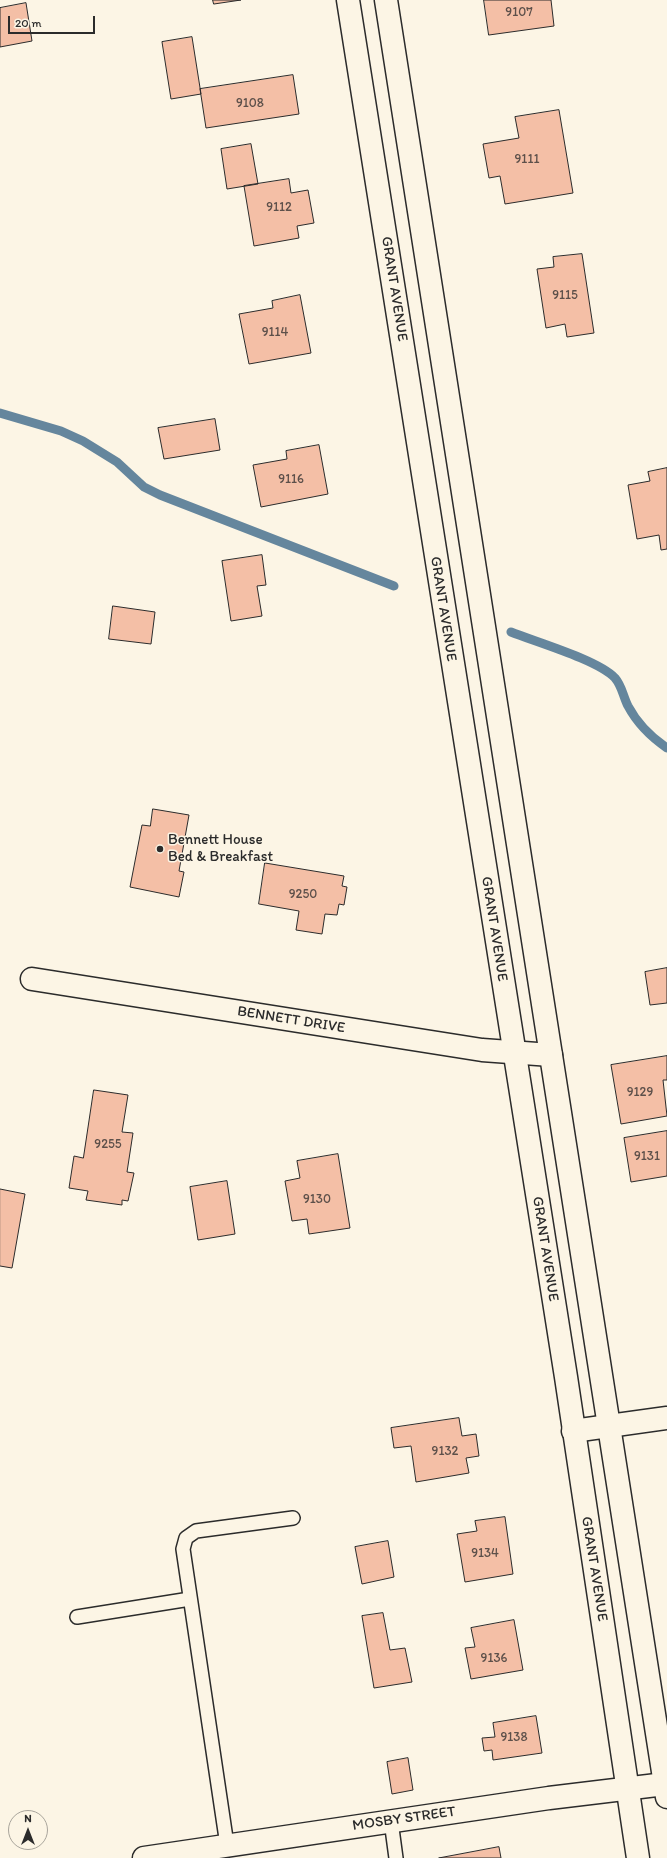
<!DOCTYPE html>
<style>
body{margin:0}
#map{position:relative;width:667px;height:1858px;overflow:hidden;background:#fcf5e5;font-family:Itim,sans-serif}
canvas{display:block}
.north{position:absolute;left:8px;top:1810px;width:40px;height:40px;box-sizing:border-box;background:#fcf5e5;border:1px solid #a8a49b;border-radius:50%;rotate:0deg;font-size:11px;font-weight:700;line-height:16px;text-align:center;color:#2b2b2b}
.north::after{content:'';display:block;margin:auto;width:14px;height:18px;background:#2b2b2b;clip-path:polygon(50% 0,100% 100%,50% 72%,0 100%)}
.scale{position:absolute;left:8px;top:16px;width:87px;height:18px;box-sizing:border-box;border:2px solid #2b2b2b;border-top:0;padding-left:5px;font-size:12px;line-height:14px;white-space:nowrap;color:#2b2b2b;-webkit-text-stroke:3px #fcf5e5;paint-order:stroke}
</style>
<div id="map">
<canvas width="667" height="1858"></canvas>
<div class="north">N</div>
<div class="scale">20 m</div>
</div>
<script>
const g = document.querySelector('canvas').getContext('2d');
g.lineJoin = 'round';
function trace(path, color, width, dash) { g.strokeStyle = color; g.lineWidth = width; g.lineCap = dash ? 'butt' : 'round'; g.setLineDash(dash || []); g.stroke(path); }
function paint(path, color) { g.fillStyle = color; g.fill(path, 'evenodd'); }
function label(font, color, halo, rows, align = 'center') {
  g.font = font + ' Itim,sans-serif'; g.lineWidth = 3; g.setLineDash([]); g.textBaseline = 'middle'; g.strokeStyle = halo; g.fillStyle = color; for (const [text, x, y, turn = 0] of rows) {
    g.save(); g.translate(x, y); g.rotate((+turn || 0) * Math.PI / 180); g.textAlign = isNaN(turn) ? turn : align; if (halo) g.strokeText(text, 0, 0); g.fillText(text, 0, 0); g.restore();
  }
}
trace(new Path2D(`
 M0 413 61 431 83 441 117 462 144 487 160 495 394 586
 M511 632C536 642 598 660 615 678 622 686 623 696 628 706 637 723 651 737 667 748`), '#65869d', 9);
const building = new Path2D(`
 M213 0H241L214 4Z
 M484 0H551L554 26 489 35Z
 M26 3 32 41 0 47V8Z
 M192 37 201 94 171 99 162 42Z
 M293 75 299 114 206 128 200 89Z
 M559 110 573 193 505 204 500 176 489 178 483 144 519 138 515 117Z
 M251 144 258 184 227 189 221 149Z
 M289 179 291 193 308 190 314 223 297 226 299 238 254 246 244 186Z
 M582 254 594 333 567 337 565 324 546 328 537 269 554 267 553 257Z
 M300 295 311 353 249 364 239 314 273 308 272 301Z
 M215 419 220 450 164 459 158 428Z
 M319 445 328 494 261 507 253 465 287 459 286 451Z
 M667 468V549L661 550 659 535 637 539 628 485 650 481 648 472Z
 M262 555 266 585 257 586 262 616 231 621 222 561Z
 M113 606 155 612 151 644 109 639Z
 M153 809 189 815 179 871 184 872 179 897 130 887 142 825 150 826Z
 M265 863 344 876 342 886 347 887 344 905 339 904 337 915 325 914 322 934 296 930 299 911 259 904Z
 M667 968V1003L650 1005 645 972Z
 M667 1056V1080H663L667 1116 621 1124 611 1065Z
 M94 1090 128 1095 122 1132 133 1133 127 1172 134 1173 128 1201 122 1200V1205L86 1200 88 1191 69 1188 74 1156 83 1158Z
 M667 1131V1176L631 1182 624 1138Z
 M338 1154 350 1228 309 1234 307 1219 292 1221 285 1181 300 1178 297 1161Z
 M227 1181 235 1234 198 1240 190 1187Z
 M0 1189 25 1194 12 1268 0 1266Z
 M459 1418 462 1436 476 1434 479 1456 466 1458 469 1473 416 1482 411 1446 394 1448 391 1428Z
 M505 1517 513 1574 465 1582 457 1534 477 1531 475 1521Z
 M388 1541 394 1577 362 1584 355 1547Z
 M383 1613 390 1650 405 1648 412 1682 374 1688 362 1616Z
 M514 1620 523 1670 471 1679 465 1648 475 1647 471 1628Z
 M536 1716 542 1753 493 1760 492 1750 484 1751 482 1738 495 1737 493 1723Z
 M408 1758 413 1790 392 1794 387 1762Z
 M499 1847 501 1858H439Z`);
paint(building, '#f4bfa6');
trace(building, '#2b2b2b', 1);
const service = new Path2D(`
 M77 1617 190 1599
 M391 1821 396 1858
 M227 1845 183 1549 186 1538 196 1531 293 1518`);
const minor = new Path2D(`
 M32 979 482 1050 551 1055
 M144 1858 549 1798 665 1784`);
const tertiary = new Path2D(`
 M573 1431 667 1418`);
const primary = new Path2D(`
 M348 0 566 1377 638 1858
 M386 0 667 1797`);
trace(service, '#2b2b2b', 16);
trace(minor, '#2b2b2b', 25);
trace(tertiary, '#2b2b2b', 25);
trace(primary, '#2b2b2b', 25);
trace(service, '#fcf5e5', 13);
trace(minor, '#fcf5e5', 22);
trace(tertiary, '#fcf5e5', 22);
trace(primary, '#fcf5e5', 22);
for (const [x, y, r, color] of [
 [160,849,4,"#2b2b2b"]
]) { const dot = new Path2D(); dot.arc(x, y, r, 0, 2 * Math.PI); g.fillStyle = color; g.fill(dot); trace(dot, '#fcf5e5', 1.5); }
label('13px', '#5d504a', null, [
 ["9107",519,13],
 ["9108",250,104],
 ["9111",527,160],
 ["9112",279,208],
 ["9115",565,296],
 ["9114",275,333],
 ["9116",291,480],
 ["9250",303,895],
 ["9129",640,1093],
 ["9255",108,1145],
 ["9131",647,1157],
 ["9130",317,1200],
 ["9132",445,1452],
 ["9134",485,1554],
 ["9136",494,1659],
 ["9138",514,1738]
]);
label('15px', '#2b2b2b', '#fcf5e5', [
 ["GRANT AVENUE",394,289,81],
 ["GRANT AVENUE",443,609,81],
 ["GRANT AVENUE",494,929,81],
 ["BENNETT DRIVE",291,1020,9],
 ["GRANT AVENUE",545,1249,81],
 ["GRANT AVENUE",594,1569,81],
 ["MOSBY STREET",404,1819,-8]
]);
label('15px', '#2b2b2b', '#fcf5e5', [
 ["Bennett House",168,840],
 ["Bed & Breakfast",168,857]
], 'left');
</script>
